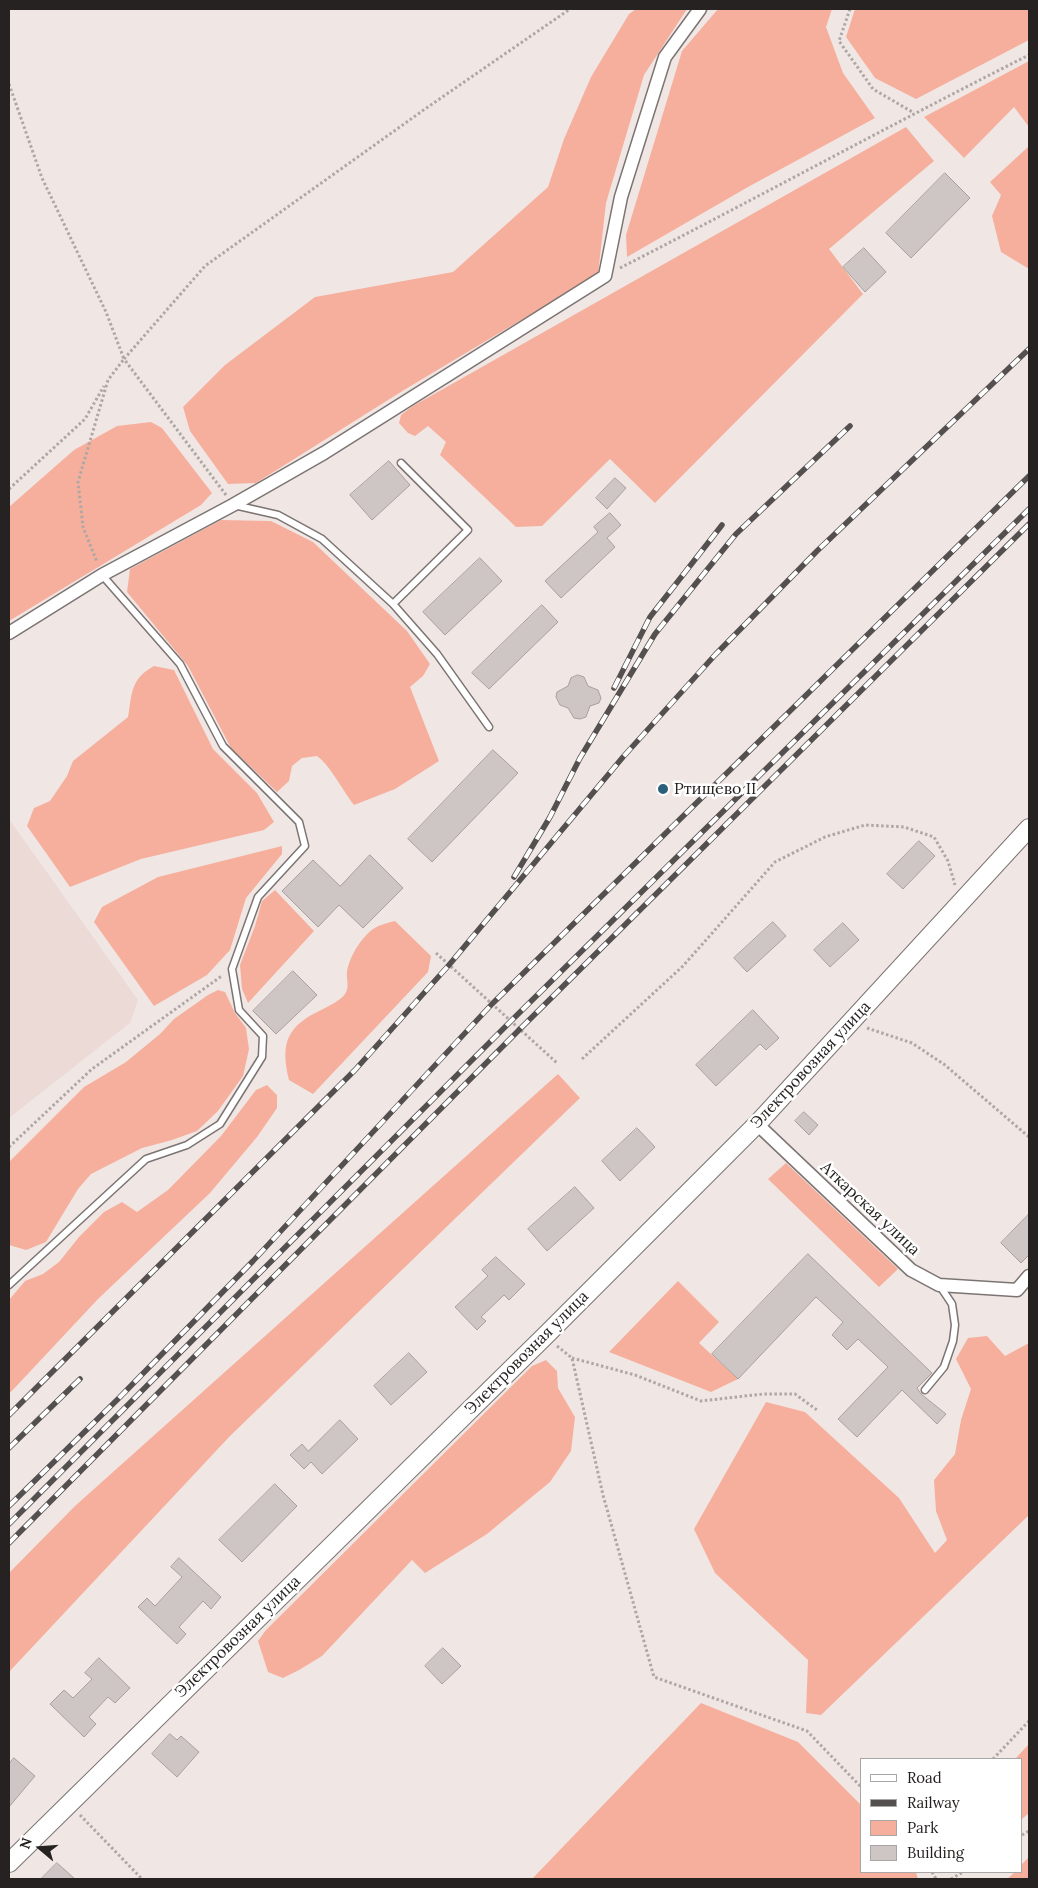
<!DOCTYPE html>
<meta charset="utf-8">
<style>
body{margin:0}
#map{position:relative;width:1038px;height:1888px;overflow:hidden;background:#f0e7e5;font-family:Lora,serif}
canvas{display:block}
.frame{position:absolute;inset:0;border:10px solid #252221;pointer-events:none}
.legend{position:absolute;left:860px;top:1758px;width:162px;height:115px;box-sizing:border-box;background:#fff;border:1px solid #a8a7a6;margin:0;padding:6px 9px;list-style:none;font-size:15px;color:#252221}
.legend li{display:flex;align-items:center;gap:10px;height:25px}
.legend b{width:25px;border:1px solid #a8a7a6}
.north{position:absolute;left:15px;top:1823px;width:50px;height:50px;-webkit-text-stroke:4px #fff;paint-order:stroke;rotate:288deg;font-size:14px;font-weight:700;line-height:20px;text-align:center;color:#252221}
.north::after{content:'';display:block;margin:auto;width:18px;height:22px;background:#252221;clip-path:polygon(50% 0,100% 100%,50% 72%,0 100%)}
</style>
<div id="map">
<canvas width="1038" height="1888"></canvas>
<div class="frame"></div>
<ul class="legend">
<li><b style="height:6px;background:#fff"></b>Road</li>
<li><b style="height:6px;background:#54504f"></b>Railway</li>
<li><b style="height:14px;background:#f6af9d"></b>Park</li>
<li><b style="height:14px;background:#cec6c4"></b>Building</li>
</ul>
<div class="north">N</div>
</div>
<script>
const g = document.querySelector('canvas').getContext('2d');
g.lineJoin = 'round';
function paint(path, color) { g.fillStyle = color; g.fill(path, 'evenodd'); }
function trace(path, color, width, dash) { g.strokeStyle = color; g.lineWidth = width; g.lineCap = dash ? 'butt' : 'round'; g.setLineDash(dash || []); g.stroke(path); }
function label(font, color, halo, rows, align = 'center') {
  g.font = font + ' Lora,serif'; g.lineWidth = 5; g.setLineDash([]); g.textBaseline = 'middle'; g.strokeStyle = halo; g.fillStyle = color; for (const [text, x, y, turn = 0] of rows) {
    g.save(); g.translate(x, y); g.rotate((+turn || 0) * Math.PI / 180); g.textAlign = isNaN(turn) ? turn : align; if (halo) g.strokeText(text, 0, 0); g.fillText(text, 0, 0); g.restore();
  }
}
paint(new Path2D(`
 M9 819 138 1000 130 1023 9 1118Z`), '#ebdad6');
paint(new Path2D(`
 M636 9H687L644 75 606 203 598 274 404 390 256 483 228 484 190 431 183 407 225 365 315 297 453 272 548 187 564 139 591 77 629 14Z
 M718 9H832L826 27 843 73 875 118 748 187 627 257 626 235 682 51Z
 M855 9H1029V40L916 99 875 78 846 37Z
 M1029 61V127L1014 107 964 158 924 117Z
 M906 127 934 161 829 249 863 294 655 503 610 459 542 526 516 527 440 455 446 442 428 426 415 436 408 433 399 423 401 415 413 406Z
 M1029 146V269L1001 252 992 216 1001 195 990 182Z
 M151 422 162 428 212 493 201 505 9 621V507L74 450 117 426Z
 M221 520 271 521 313 542 407 631 430 664 423 676 410 687 439 761 395 789 354 805C343 791 330 765 317 756L302 758 292 766 289 781 277 792 231 748 188 666 127 592 130 569Z
 M154 666 174 670 213 749 257 793 274 822 264 830 141 859 70 887 27 826 34 808 50 801 67 776 73 761 128 717C132 694 130 679 154 666Z
 M282 846V854L246 898 230 950 207 975 154 1006 94 922 102 907 158 877Z
 M275 890 314 931 248 1003 242 989 240 965 255 926 262 901Z
 M395 921 431 956 428 972 313 1094 289 1080C280 1042 287 1026 323 1009 329 1006 341 1000 345 994 350 987 346 979 347 972 349 957 361 938 373 929 379 925 387 923 395 921Z
 M218 990 225 992 235 1013 246 1028 249 1049 243 1076 218 1111 197 1131 172 1140 142 1148 91 1174 78 1189 46 1242 26 1250 9 1245V1162L84 1087 126 1062 160 1034 174 1019 208 995Z
 M558 1074 580 1098 230 1436 9 1672V1573L75 1506Z
 M267 1085 277 1095V1108L257 1137 210 1193 98 1299 9 1394V1300L25 1281 43 1274 59 1262 79 1237 104 1212 122 1202 137 1212 168 1190 221 1136 256 1090Z
 M786 1163 898 1269 879 1287 768 1179Z
 M678 1281 719 1322 699 1343 738 1379 711 1392 609 1352Z
 M987 1336 1005 1356 1029 1343V1515L821 1715 806 1713 808 1660 715 1573 694 1529 766 1402 805 1412 899 1498 935 1553 947 1540 936 1511 934 1480 955 1454 961 1420 971 1389 956 1359 968 1338Z
 M546 1360 557 1371 558 1388 575 1417 571 1451 550 1482 487 1534 425 1573 412 1560 322 1656 299 1670 283 1678 268 1672 258 1641 266 1630 532 1366Z
 M701 1703 798 1742 862 1806V1872H916L918 1879H532Z
 M1029 1744V1813L1022 1819V1759H1015Z
 M1029 1857V1879H1007L1015 1872H1022V1864Z`), '#f6af9d');
const building = new Path2D(`
 M945 173 970 198 911 258 886 233Z
 M864 248 886 272 865 292 843 267Z
 M389 461 410 485 372 520 350 495Z
 M615 478 626 488 607 509 596 498Z
 M610 513 621 525 607 538 615 547 561 598 545 581 598 532 594 527Z
 M480 558 502 581 445 635 423 612Z
 M542 605 558 622 489 689 472 673Z
 M578 675 584 677 588 686 598 690 601 698 599 703 590 706 586 717 580 719 574 718 568 708 560 705 556 697 557 692 568 686 571 678Z
 M493 750 518 773 432 862 408 839Z
 M919 841 935 856 903 889 887 874Z
 M370 855 403 888 363 928 339 905 318 927 282 891 313 860 340 886Z
 M773 922 786 936 747 972 734 958Z
 M843 923 859 940 830 967 814 950Z
 M293 971 317 995 276 1034 253 1011Z
 M753 1010 779 1038 766 1050 760 1044 716 1086 696 1065Z
 M804 1112 818 1125 809 1135 795 1121Z
 M637 1128 655 1147 620 1181 602 1161Z
 M575 1187 594 1208 547 1251 528 1229Z
 M1029 1214V1255L1021 1263 1001 1243Z
 M808 1254 932 1373 917 1388 921 1394 946 1414 937 1424 902 1390 857 1437 838 1419 888 1367 858 1339 847 1350 832 1335 843 1322 816 1297 738 1379 712 1354Z
 M496 1257 525 1284 509 1300 504 1295 481 1317 486 1321 477 1330 455 1307 488 1276 482 1270Z
 M409 1353 427 1372 391 1405 374 1386Z
 M340 1420 358 1439 322 1474 311 1462 304 1469 290 1455 302 1444 308 1451Z
 M275 1484 297 1506 242 1562 219 1540Z
 M179 1558 221 1597 211 1609 203 1601 179 1627 186 1634 177 1644 138 1607 147 1598 155 1606 182 1577 171 1567Z
 M443 1648 461 1666 442 1684 425 1666Z
 M99 1658 130 1688 115 1703 108 1697 89 1717 96 1724 84 1737 50 1704 64 1690 73 1698 92 1679 85 1673Z
 M170 1734 177 1740 181 1736 199 1752 177 1777 152 1754Z
 M14 1758 35 1776 9 1807V1764Z
 M57 1863 75 1879H41Z`);
paint(building, '#cec6c4');
trace(building, '#a8a09e', 1);
const lane = new Path2D(`
 M234 505 278 515 322 539 393 604 437 654 489 727
 M393 604 468 530 401 463
 M9 1285 146 1159 187 1145 220 1124 262 1057 263 1036 239 1010 232 969 258 897 305 846 299 822 223 746 180 664 102 575
 M925 1390 944 1367 953 1341 955 1325 952 1304 940 1286`);
const street = new Path2D(`
 M9 633 102 575 233 505 324 453 605 276 621 197 665 57 700 9
 M757 1124 911 1270 939 1285 1017 1290 1029 1276`);
const secondary = new Path2D(`
 M9 1863 545 1336 757 1124 1029 828`);
trace(lane, '#7b7472', 9);
trace(street, '#7b7472', 15);
trace(secondary, '#7b7472', 20);
trace(new Path2D(`
 M850 9 839 41 873 89 914 113
 M9 84 42 178 106 312 124 359 108 380 78 482 83 527 97 562
 M620 268C757 198 892 124 1029 55
 M9 489 85 419 104 386
 M226 495 124 359 205 266 425 109 570 9
 M436 953 557 1063
 M867 1028 912 1043 945 1065 1029 1137
 M582 1059 683 966 775 862 825 837 865 825 904 827 934 837 948 861 955 885
 M9 1147 92 1069 223 975
 M557 1346 572 1358 603 1495 654 1677 807 1731 862 1788
 M572 1358 635 1375 701 1401 763 1394H795L817 1410
 M993 1759 1029 1721
 M80 1815 142 1879
 M1022 1835 1029 1831
 M932 1872 936 1879
 M951 1879 963 1872`), '#aea7a5', 3, [2.5, 2.5]);
trace(lane, '#fff', 6);
trace(street, '#fff', 12);
trace(secondary, '#fff', 18);
const rail = new Path2D(`
 M614 688 650 617 722 525
 M514 877 550 817 580 758 655 634 736 534 850 426
 M9 1415 355 1070 449 965 623 757 715 655 817 551 1029 349
 M9 1448 80 1379
 M9 1506 119 1398 253 1261 492 1004 1029 476
 M9 1524 511 1021 1029 509
 M9 1543 520 1029 1029 524`);
trace(rail, '#54504f', 5.5);
trace(rail, '#fff', 4, [11]);
for (const [x, y, r, color] of [
 [663,789,6,"#2b607c"]
]) { const dot = new Path2D(); dot.arc(x, y, r, 0, 2 * Math.PI); g.fillStyle = color; g.fill(dot); trace(dot, '#fff', 2); }
label('16px', '#252221', '#fff', [
 ["Ртищево II",674,789]
], 'left');
label('16px', '#252221', '#fff', [
 ["Электровозная улица",811,1065,-47],
 ["Аткарская улица",870,1209,43],
 ["Электровозная улица",527,1353,-45],
 ["Электровозная улица",238,1637,-44]
]);
</script>
